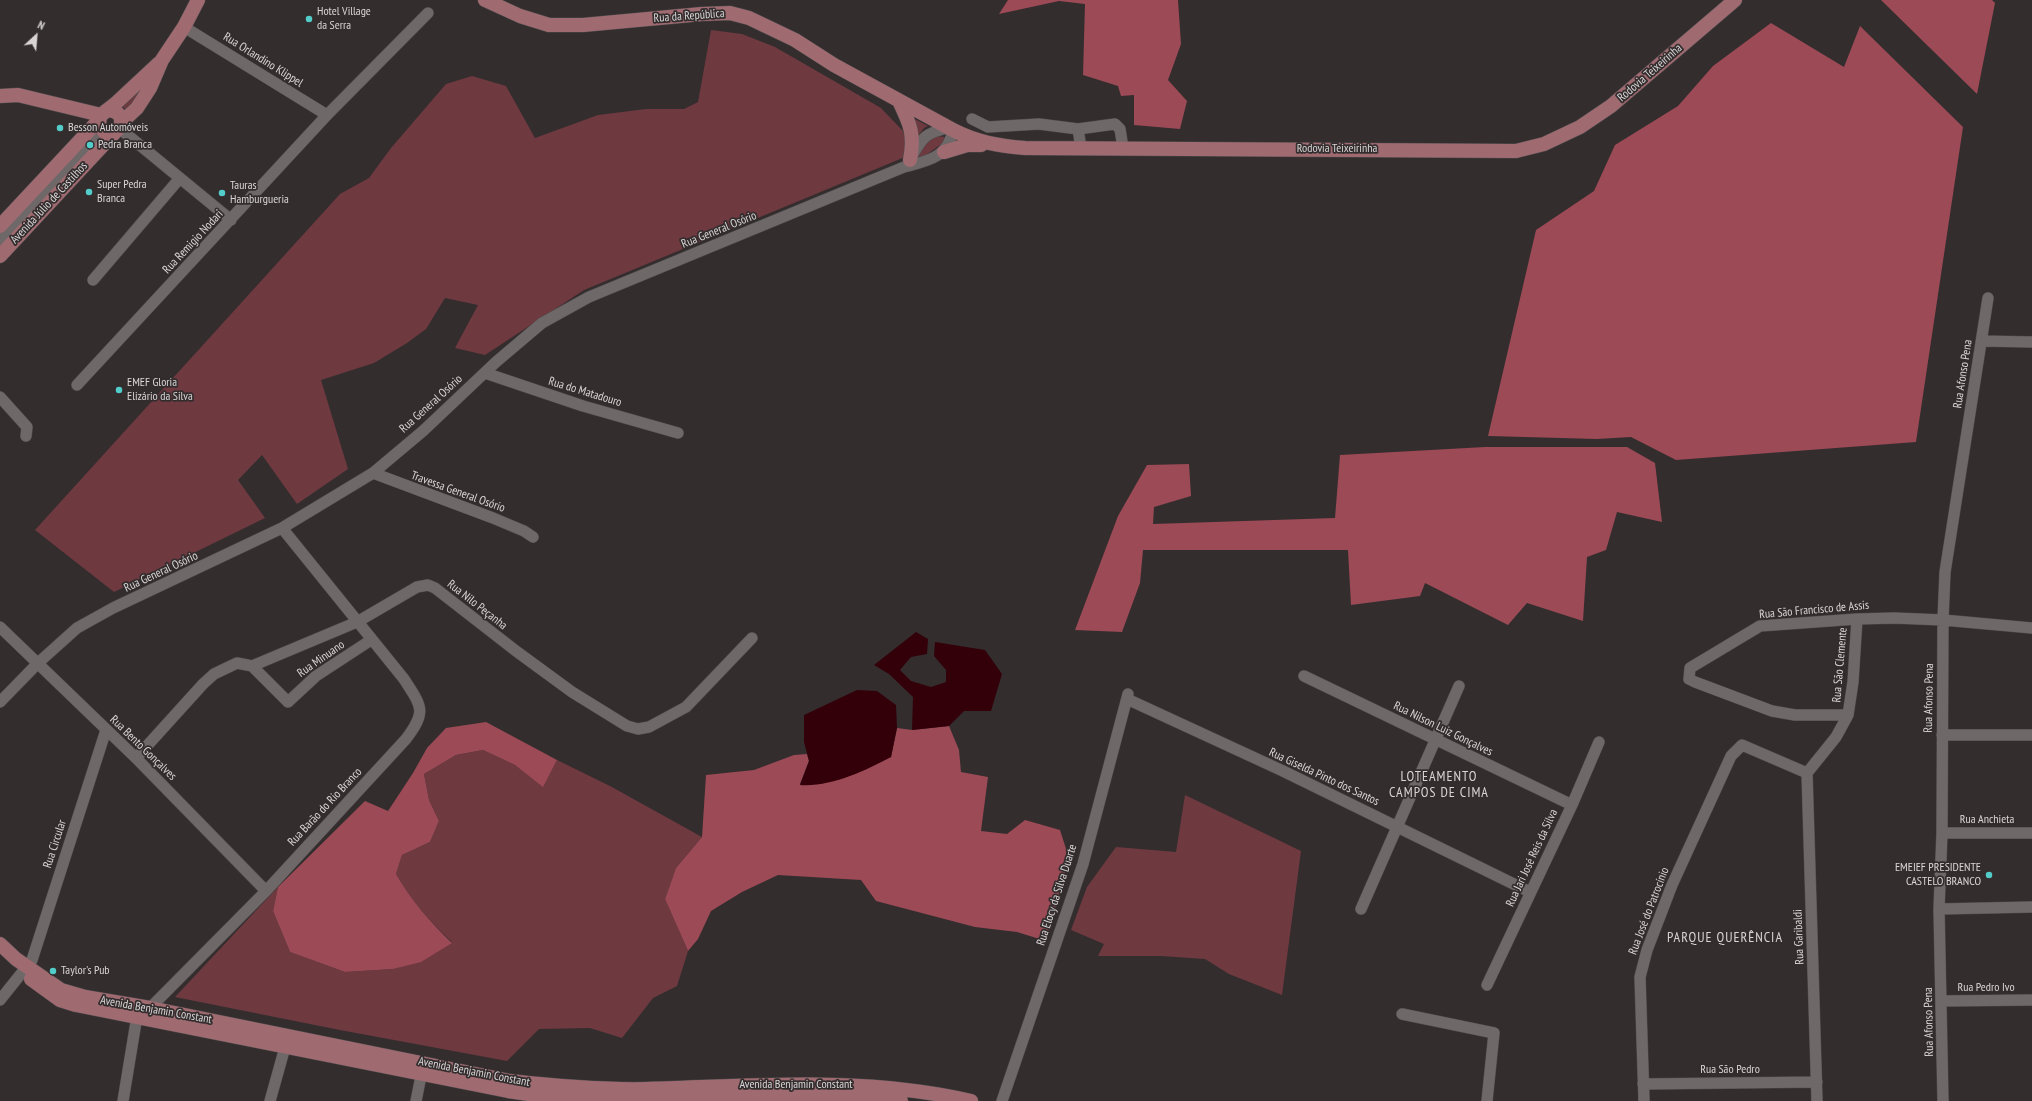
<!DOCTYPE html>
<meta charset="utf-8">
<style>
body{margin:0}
#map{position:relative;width:2032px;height:1101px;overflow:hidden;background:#332d2e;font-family:"PT Sans Narrow",sans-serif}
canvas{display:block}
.north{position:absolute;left:16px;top:16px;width:40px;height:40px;-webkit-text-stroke:3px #332d2e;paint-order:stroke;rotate:26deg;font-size:11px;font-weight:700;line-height:16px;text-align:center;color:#d9d5d6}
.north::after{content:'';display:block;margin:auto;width:14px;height:18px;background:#d9d5d6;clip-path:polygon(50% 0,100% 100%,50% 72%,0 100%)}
</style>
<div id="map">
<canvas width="2032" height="1101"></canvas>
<div class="north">N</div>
</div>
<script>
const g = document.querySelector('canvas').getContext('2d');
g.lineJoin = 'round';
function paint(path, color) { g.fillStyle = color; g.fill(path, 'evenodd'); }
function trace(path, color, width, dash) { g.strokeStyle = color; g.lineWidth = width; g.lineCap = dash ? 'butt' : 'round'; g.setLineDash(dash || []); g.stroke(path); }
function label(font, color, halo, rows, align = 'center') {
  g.font = font + ' "PT Sans Narrow",sans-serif'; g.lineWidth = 3.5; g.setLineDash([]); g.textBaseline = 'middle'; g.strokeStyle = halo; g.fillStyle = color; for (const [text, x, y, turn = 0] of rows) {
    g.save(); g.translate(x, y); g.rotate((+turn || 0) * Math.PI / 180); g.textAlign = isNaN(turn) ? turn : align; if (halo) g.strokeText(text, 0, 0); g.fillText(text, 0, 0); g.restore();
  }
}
paint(new Path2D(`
 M711 30 742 34 775 47 881 108 903 131 907 143 905 157 584 290 485 355 455 348 478 305 445 298 426 329 407 343 374 363 321 380 348 469 297 504 262 455 238 480 265 518 114 592 35 530 340 194 369 178 391 148 446 84 472 76 506 86 535 138 598 115 646 109H684L698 102Z
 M149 78 127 111 122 106Z
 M913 118 928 126 924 128 918 136Z
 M936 136 945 137 944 142 926 155 917 159 916 158 926 142Z
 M483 750 515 765 543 786 557 760 610 786 702 837 676 868 665 899 688 951 677 986 653 998 622 1038 590 1028 539 1029 507 1061 340 1030 175 997 278 887 273 911 290 952 345 972 393 969 421 961 452 942C429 921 411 900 396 874L402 855 430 842 439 821 429 800 424 774 456 755Z
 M1185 795 1301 851 1282 995 1229 974 1205 959 1161 956H1098L1104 944 1071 930 1087 887 1116 847 1176 852Z`), '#6f3940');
paint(new Path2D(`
 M1008 0H1178L1181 44 1168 80 1187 101 1180 129 1134 125V95L1121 96 1118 86 1083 75 1085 4 1059 1 999 14Z
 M1881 0H1992L1995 3 1977 94Z
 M1771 23 1844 67 1860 26 1963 127 1916 442 1676 460 1631 437 1597 439 1488 436 1536 230 1594 191 1615 145 1678 106 1713 66Z
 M1485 447H1627L1655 463 1662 522 1617 512 1606 550 1587 557 1583 621 1527 603 1508 625 1425 583 1420 596 1351 605 1348 550H1143L1140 583 1122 632 1075 630 1118 516 1147 465 1189 464 1191 496 1154 507 1153 524 1335 518 1340 455Z
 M486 722 557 760 543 787 515 765 483 750 456 755 424 774 429 800 439 821 430 842 402 855 396 874C411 900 430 922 452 943L421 962 393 969 345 972 290 952 273 911 278 887 365 801 388 811 413 773 427 748 446 728Z
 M949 726 959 750 961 772 988 777 981 831 1007 834 1025 820 1060 830 1069 858 1046 941 1017 932 975 927 876 901 861 880 778 875 742 892 711 911 698 939 688 951 665 899 676 868 702 837 706 775 754 770 794 755 807 754 809 761 800 784C827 788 865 767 891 757L897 728 912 730Z`), '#9c4a56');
paint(new Path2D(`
 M916 632 928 639 927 654 911 657 900 670 911 681 931 687 946 682V670L934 656 935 642 985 650 1002 674 991 711H964L949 726 912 730 913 697 889 674 874 665Z
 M857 690 877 691 896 705 897 728 891 757C864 771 832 787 800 785L809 761 804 742V715Z`), '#33000a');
const minor = new Path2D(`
 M184 27 327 115
 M972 119 988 127 1039 124 1078 129 1115 124 1120 129 1123 148
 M119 128 231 220
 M1078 129 1081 148
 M87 134 102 146
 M912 156C923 137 925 133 948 128
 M0 241 88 148
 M93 280 180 178
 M1982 341 2032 342
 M485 373 583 406 678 433
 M77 385 327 115 428 13
 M0 397 27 427 26 436
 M373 473 493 518 524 531 533 537
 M0 627 136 758 266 891
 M252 666 288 702 316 676 371 640
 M1304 676 1572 805
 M1127 699 1283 771 1530 892
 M0 702 38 663 77 628 113 608 282 528 373 473 423 431 496 362 542 323 589 297 904 167C927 161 948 158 953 130
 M1848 715H1795L1772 711 1695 682 1689 679 1690 668 1760 626 1857 619 1894 618 1943 620 2032 628
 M1942 735H2032
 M136 758 203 684 214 674 237 663 252 666 357 622 417 587 428 585 435 588 516 651 572 692 627 726 638 729 649 727 686 707 752 638
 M1807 773 1817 1101
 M1807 773 1836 737 1848 715 1853 682 1857 619
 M1942 833H2032
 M1361 909 1459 686
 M1939 909 2032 907
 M1487 985 1572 805 1599 742
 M0 1000 32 960 106 730
 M1941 1001 2032 1000
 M1402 1014 1494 1033 1487 1101
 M1643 1084 1817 1082
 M123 1101 137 1016 150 1008 266 891 406 739C427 711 422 707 404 679L282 528
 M270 1101 287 1040
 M416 1101 423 1066
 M1002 1101 1083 864 1128 694
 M1644 1101 1640 977 1647 950 1672 885 1731 756 1742 745 1807 773
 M1943 1101 1939 909 1942 833 1943 620 1945 572 1988 298`);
const major = new Path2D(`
 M485 0 520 16 549 25H583L702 14 730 13 749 18 795 40 834 65 953 130C976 142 999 146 1025 148L1516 151 1544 144 1580 127 1611 106 1735 0
 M0 96 18 95 101 115
 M899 101C910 124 915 134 910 160
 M106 111 115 104 159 63
 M122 122 137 108 150 88 162 60 184 27 198 0
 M944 152 967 145H981
 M0 226 99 120
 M0 256 119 128C125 118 117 108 106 111L100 116 99 124 103 131 114 132
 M0 944 16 959 61 990 85 997 150 1008 510 1081C555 1086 601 1090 646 1089 755 1086 864 1076 971 1101
 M31 979 60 1000 76 1005 508 1091 555 1098H842L901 1101`);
trace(minor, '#4f4b4c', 12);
trace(major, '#4f4b4c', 15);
trace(minor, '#6f6869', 11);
trace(major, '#a06a71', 14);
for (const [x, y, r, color] of [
 [309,19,4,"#53cdc9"],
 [60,128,4,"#53cdc9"],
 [90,145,4,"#53cdc9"],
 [89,192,4,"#53cdc9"],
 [222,193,4,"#53cdc9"],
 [119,390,4,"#53cdc9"],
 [1989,875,4,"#53cdc9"],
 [53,971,4,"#53cdc9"]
]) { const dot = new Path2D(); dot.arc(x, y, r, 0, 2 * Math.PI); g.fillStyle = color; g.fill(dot); trace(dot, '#332d2e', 1.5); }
label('12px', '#d9d5d6', '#332d2e', [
 ["Hotel Village",317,12],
 ["da Serra",317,26],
 ["Besson Automóveis",68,128],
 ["Pedra Branca",98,145],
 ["Super Pedra",97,185],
 ["Branca",97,199],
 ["Tauras",230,186],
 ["Hamburgueria",230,200],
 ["EMEF Gloria",127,383],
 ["Elizário da Silva",127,397],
 ["EMEIEF PRESIDENTE",1981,868,"right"],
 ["CASTELO BRANCO",1981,882,"right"],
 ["Taylor's Pub",61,971]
], 'left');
label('12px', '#d9d5d6', '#332d2e', [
 ["Rua da República",689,16,-4],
 ["Rua Orlandino Klippel",263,60,32],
 ["Rodovia Teixeirinha",1650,73,-41],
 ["Rodovia Teixeirinha",1337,149],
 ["Avenida Júlio de Castilhos",49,203,-47],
 ["Rua General Osório",719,230,-22],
 ["Rua Remigio Nodari",193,242,-47],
 ["Rua Afonso Pena",1963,374,-81],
 ["Rua do Matadouro",585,392,17],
 ["Rua General Osório",431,404,-42],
 ["Travessa General Osório",458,492,20],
 ["Rua General Osório",161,572,-25],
 ["Rua Nilo Peçanha",477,605,38],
 ["Rua São Francisco de Assis",1814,610,-5],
 ["Rua Minuano",321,659,-35],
 ["Rua São Clemente",1840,665,-85],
 ["Rua Afonso Pena",1929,698,-89],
 ["Rua Nilson Luiz Gonçalves",1443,729,26],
 ["Rua Bento Gonçalves",143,748,44],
 ["Rua Giselda Pinto dos Santos",1324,777,25],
 ["Rua Barão do Rio Branco",325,807,-47],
 ["Rua Anchieta",1987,820],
 ["Rua Circular",55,844,-72],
 ["Rua Jari José Reis da Silva",1532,858,-65],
 ["Rua Elocy da Silva Duarte",1057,895,-72],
 ["Rua José do Patrocínio",1649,911,-69],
 ["Rua Garibaldi",1799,937,-92],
 ["Rua Pedro Ivo",1986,988],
 ["Avenida Benjamin Constant",156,1010,10],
 ["Rua Afonso Pena",1929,1022,-91],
 ["Rua São Pedro",1730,1070],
 ["Avenida Benjamin Constant",474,1072,11],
 ["Avenida Benjamin Constant",796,1085]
]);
g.letterSpacing = '1px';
label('14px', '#d9d5d6', '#332d2e', [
 ["LOTEAMENTO",1439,777],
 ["CAMPOS DE CIMA",1439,793],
 ["PARQUE QUERÊNCIA",1725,938]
]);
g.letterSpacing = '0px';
</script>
